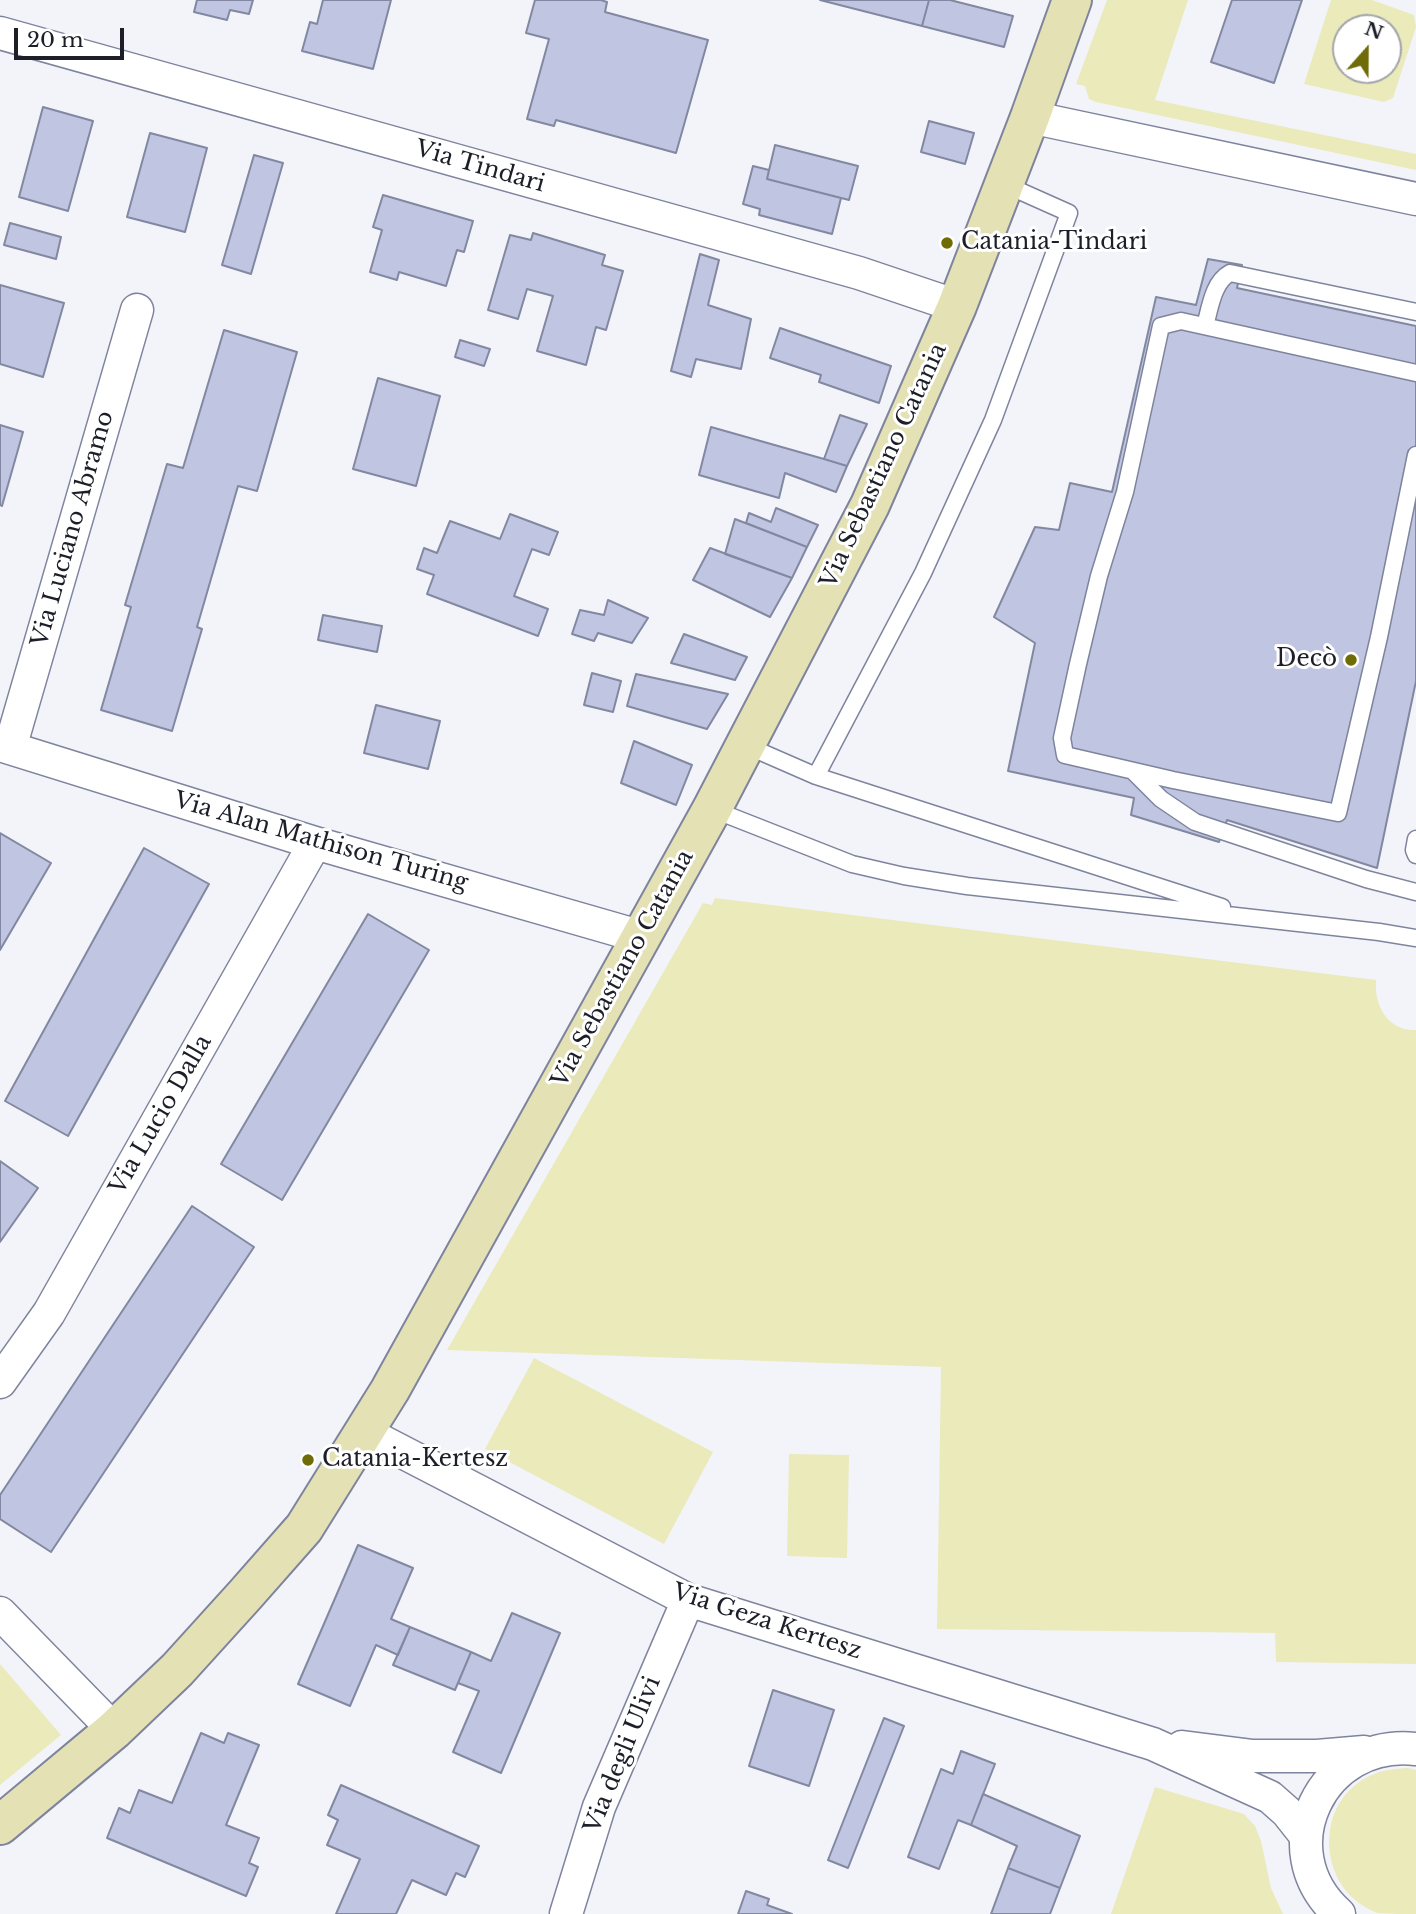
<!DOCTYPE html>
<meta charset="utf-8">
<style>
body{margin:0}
#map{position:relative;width:1416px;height:1914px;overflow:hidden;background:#f3f4fa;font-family:"Libre Baskerville",serif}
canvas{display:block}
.north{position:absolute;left:1332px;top:14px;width:70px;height:70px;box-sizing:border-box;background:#fff;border:2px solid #a4a5a9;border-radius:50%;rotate:21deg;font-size:19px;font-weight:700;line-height:28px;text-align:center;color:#1c1e28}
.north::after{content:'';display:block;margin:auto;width:24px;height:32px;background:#6f6b06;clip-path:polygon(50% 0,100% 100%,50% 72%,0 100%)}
.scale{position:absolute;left:14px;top:28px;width:110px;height:32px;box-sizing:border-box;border:4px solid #1c1e28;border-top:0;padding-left:9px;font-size:21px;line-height:24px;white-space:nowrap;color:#1c1e28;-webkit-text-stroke:5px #fff;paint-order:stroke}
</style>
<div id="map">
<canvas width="1416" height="1914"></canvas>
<div class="north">N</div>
<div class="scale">20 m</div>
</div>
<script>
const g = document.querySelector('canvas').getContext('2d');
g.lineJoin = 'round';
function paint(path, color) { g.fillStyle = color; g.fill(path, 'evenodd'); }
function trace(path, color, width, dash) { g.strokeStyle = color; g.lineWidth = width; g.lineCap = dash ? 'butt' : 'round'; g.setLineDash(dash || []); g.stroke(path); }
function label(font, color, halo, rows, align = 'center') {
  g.font = font + ' "Libre Baskerville",serif'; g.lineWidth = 6; g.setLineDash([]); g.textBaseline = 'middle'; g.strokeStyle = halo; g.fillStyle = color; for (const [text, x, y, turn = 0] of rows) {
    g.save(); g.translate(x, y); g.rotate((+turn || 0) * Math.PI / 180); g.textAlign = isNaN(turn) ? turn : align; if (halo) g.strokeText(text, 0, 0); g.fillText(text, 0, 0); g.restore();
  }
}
paint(new Path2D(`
 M1107 0H1188L1155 100 1416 154V170L1096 102 1089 99 1085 86 1076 84Z
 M1331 0H1372L1414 15 1416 27 1393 98 1384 102 1304 84ZM1346 28H1388V70H1346Z
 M715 898 1376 980C1374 1005 1387 1031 1416 1030V1664L1276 1662 1275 1633 937 1629 941 1367 447 1350 703 903 712 905Z
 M534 1358 713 1452 664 1544 485 1449Z
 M789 1454 849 1455 847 1558 787 1556Z
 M0 1664 61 1735 0 1785Z
 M1408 1768 1416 1770V1914C1404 1914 1390 1914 1378 1913 1317 1892 1311 1801 1372 1775 1384 1769 1396 1769 1408 1768Z
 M1155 1787 1244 1814 1255 1826 1261 1841 1271 1888 1283 1914H1111Z`), '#eaeabb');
const building = new Path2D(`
 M197 0H253L249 14 230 10 227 20 194 12Z
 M323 0H391L373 69 302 51 310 22 317 24Z
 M535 0H601L607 2 605 12 708 40 676 153 556 120 554 126 527 119 549 39 526 33Z
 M820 0H929L922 26Z
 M929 0H950L1013 16 1004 47 922 26Z
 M1232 0H1302L1274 83 1211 62Z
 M43 107 93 121 68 211 19 197Z
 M929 121 974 133 965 164 921 152Z
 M150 133 207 148 185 232 127 217Z
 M775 145 858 166 849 200 767 179Z
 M254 155 283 163 251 274 222 265Z
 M753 166 769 170 767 179 841 198 832 234 759 215 760 209 743 204Z
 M383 195 473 221 464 252 457 250 446 286 399 272 397 280 370 272 382 230 373 227Z
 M10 223 61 237 56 259 4 245Z
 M533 233 605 255 602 265 623 271 606 330 596 327 586 365 537 351 553 296 527 289 518 319 488 310 510 235 531 240Z
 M700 254 719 260 708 305 751 319 741 369 696 359 691 377 671 371Z
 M1208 259 1242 265 1237 288 1416 326V681L1377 868 1227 820 1219 842 1131 815 1134 798 1008 771 1035 643 994 617 1035 527 1059 530 1070 483 1112 492 1156 297 1196 305Z
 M0 285 64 303 43 377 0 364Z
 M780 328 891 366 879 403 819 382 821 375 770 358Z
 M224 330 297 352 257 491 238 486 197 627 202 629 172 731 101 710 131 607 125 605 167 464 183 468Z
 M460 340 490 349 484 366 455 357Z
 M378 378 440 396 416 486 353 469Z
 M840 415 867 424 847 466 824 459Z
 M0 425 23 432 2 506 0 505Z
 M711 427 824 459 847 466 836 492 785 473 779 498 699 475Z
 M776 508 818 525 807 547 746 523 749 513 771 522Z
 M510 514 558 532 549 555 532 549 514 596 548 609 538 636 427 594 434 575 417 569 424 548 437 553 450 521 500 539Z
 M735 519 807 547 792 578 725 554Z
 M710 548 792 578 770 617 693 580Z
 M608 600 648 618 632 643 598 633 594 641 572 634 580 610 604 615Z
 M323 615 382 626 377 652 318 640Z
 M684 634 747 657 735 680 671 663Z
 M592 673 621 681 613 712 584 705Z
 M636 674 728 694 707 729 627 706Z
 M376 705 440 721 428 769 364 753Z
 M634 741 692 765 676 805 621 783Z
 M0 833 51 863 0 950Z
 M144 848 209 884 68 1136 5 1101Z
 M368 914 429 950 282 1200 221 1164Z
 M0 1161 38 1188 0 1242Z
 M192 1206 254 1247 51 1552 0 1519V1495Z
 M358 1545 413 1568 391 1619 410 1627 398 1655 376 1645 350 1706 298 1684Z
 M512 1613 560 1633 501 1773 453 1752 479 1691 458 1683 471 1652 491 1661Z
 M410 1627 471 1652 455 1690 393 1665Z
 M773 1690 834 1710 809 1786 749 1766Z
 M884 1718 904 1726 848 1868 828 1860Z
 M201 1733 224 1743 228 1733 259 1745 226 1825 259 1838 249 1863 258 1867 246 1896 107 1838 119 1808 130 1813 139 1790 172 1803Z
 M961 1751 995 1764 971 1825 958 1820 939 1869 908 1857 941 1769 953 1774Z
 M341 1785 479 1846 465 1877 456 1873 446 1895 412 1880 396 1914H336L360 1859 327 1845 338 1820 328 1815Z
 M983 1794 1080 1836 1060 1888 1008 1868 1017 1846 971 1825Z
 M1008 1868 1060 1888 1050 1914H991Z
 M746 1891 769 1899 767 1905 792 1914H738Z`);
paint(building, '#c0c6e1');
trace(building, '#8288a1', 2);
const service = new Path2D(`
 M1205 326C1210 308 1213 282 1230 273L1416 312
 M1416 373 1181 321 1161 326 1125 492 1099 576 1078 664 1062 738 1065 755 1173 780 1338 813 1379 637 1416 455
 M745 745 816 776 1222 907
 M1133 771 1161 799 1195 822 1366 879 1416 892
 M816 776 923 573 993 420 1069 213 1004 184
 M712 809 852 864 904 876 967 886 1379 932 1416 938
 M1416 839 1414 850 1416 855`);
const minor = new Path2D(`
 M0 33 859 273 957 306
 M1030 117 1416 199
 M0 745 315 843 642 937
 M10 748 137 310
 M0 1382 49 1313 315 843
 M364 1432 688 1600 1153 1744 1270 1797 1287 1812 1306 1836
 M0 1613 114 1730
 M1182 1747 1253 1756H1317L1364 1752
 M566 1914 599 1807 688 1600
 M1339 1914C1267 1850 1322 1738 1416 1749`);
const secondary = new Path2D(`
 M0 1825 114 1730 177 1670 245 1595 304 1528 390 1390 712 809 870 505 957 306 1030 117 1072 0`);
trace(service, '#7e849d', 19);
trace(minor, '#7e849d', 35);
trace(secondary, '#7e849d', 42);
trace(service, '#fff', 16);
trace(minor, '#fff', 32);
trace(secondary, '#e4e2b4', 38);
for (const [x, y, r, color] of [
 [947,243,7,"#6f6b06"],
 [1351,660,7,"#6f6b06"],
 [308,1460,7,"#6f6b06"]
]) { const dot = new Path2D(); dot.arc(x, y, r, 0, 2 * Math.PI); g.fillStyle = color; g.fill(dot); trace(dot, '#fff', 2.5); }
label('23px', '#1c1e28', '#fff', [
 ["Via Tindari",480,167,16],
 ["Via Sebastiano Catania",884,466,-65],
 ["Via Luciano Abramo",73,529,-74],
 ["Via Alan Mathison Turing",321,842,16],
 ["Via Sebastiano Catania",623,969,-61],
 ["Via Lucio Dalla",161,1115,-60],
 ["Via Geza Kertesz",767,1622,18],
 ["Via degli Ulivi",623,1755,-68]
]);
label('23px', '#1c1e28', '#fff', [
 ["Catania-Tindari",961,243],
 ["Decò",1337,660,"right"],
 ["Catania-Kertesz",322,1460]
], 'left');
</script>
